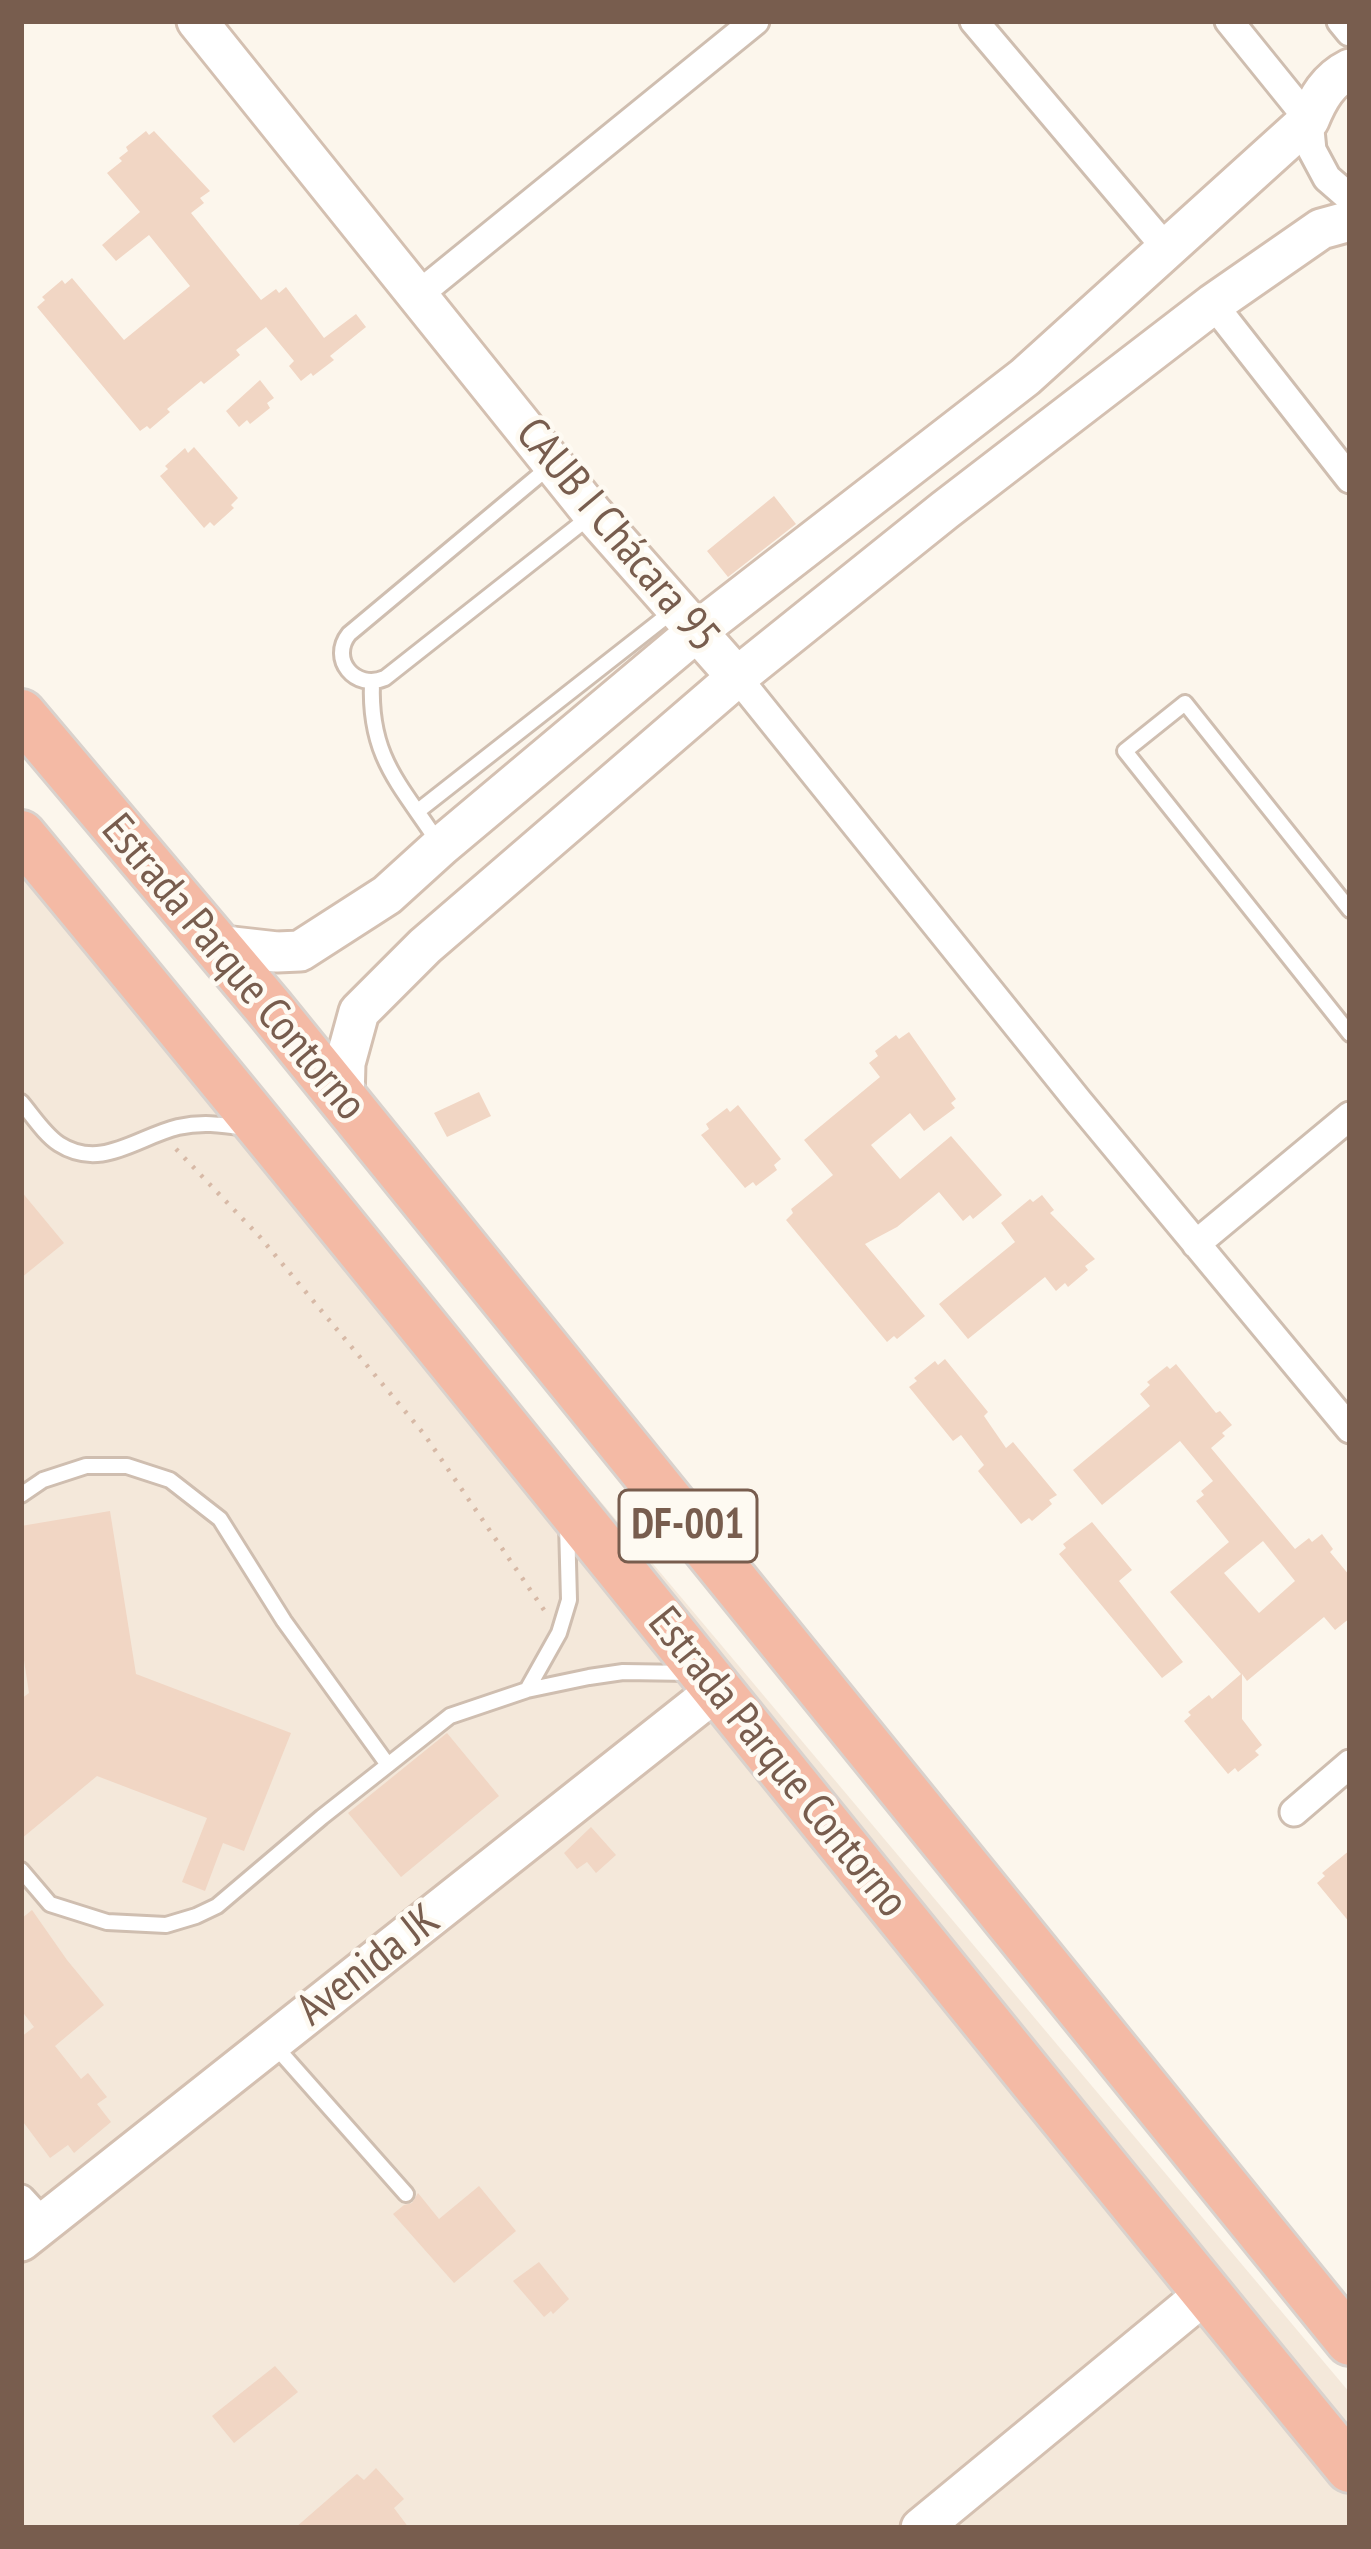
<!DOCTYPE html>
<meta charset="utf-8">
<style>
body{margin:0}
#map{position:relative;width:1371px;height:2549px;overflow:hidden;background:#fcf6ec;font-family:"PT Sans Narrow",sans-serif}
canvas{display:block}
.frame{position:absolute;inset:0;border:24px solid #785d4e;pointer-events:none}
</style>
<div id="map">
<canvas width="1371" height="2549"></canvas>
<div class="frame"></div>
</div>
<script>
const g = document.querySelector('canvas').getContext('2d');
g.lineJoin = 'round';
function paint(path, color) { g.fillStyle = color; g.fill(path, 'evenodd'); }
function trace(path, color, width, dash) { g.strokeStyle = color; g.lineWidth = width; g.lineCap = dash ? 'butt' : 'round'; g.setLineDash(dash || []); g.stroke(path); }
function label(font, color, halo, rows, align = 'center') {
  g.font = font + ' "PT Sans Narrow",sans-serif'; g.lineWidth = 9; g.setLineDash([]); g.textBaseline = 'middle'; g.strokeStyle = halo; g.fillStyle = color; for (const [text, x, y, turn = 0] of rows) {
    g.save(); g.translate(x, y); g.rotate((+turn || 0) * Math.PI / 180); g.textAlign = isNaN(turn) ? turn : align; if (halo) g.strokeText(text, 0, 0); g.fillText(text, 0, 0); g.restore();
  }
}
paint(new Path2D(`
 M21 812 1350 2393V2528H21Z`), '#f4e8da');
paint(new Path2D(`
 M146 131 149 135 154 131 210 191 200 198 204 203 191 213 261 300 276 289 279 293 286 287 324 338 356 314 366 327 330 356 334 360 313 376 311 373 301 381 289 366 294 361 266 327 236 350 240 355 204 384 201 381 167 409 170 412 150 429 147 426 140 431 37 307 45 300 42 297 62 280 65 284 72 278 124 340 190 286 149 235 116 261 102 245 140 212 107 173 122 161 119 158 128 151 126 147Z
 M260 380 274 398 267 403 270 408 250 424 247 420 239 427 226 411Z
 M194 447 238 498 231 505 234 508 214 526 210 522 204 528 160 476 168 469 165 466 185 448 188 453Z
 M774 496 796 524 728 577 707 551Z
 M909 1032 956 1099 951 1103 955 1108 924 1131 910 1113 871 1145 900 1179 951 1136 1002 1195 973 1219 970 1215 963 1221 939 1192 897 1227 865 1244 925 1316 897 1339 894 1336 887 1342 786 1220 793 1213 791 1209 833 1175 804 1140 880 1077 869 1063 878 1056 875 1051 896 1035 899 1039Z
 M479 1092 491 1116 447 1137 434 1113Z
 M738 1105 781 1159 774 1165 777 1170 756 1186 753 1182 745 1188 701 1135 709 1129 706 1124 727 1108 730 1112Z
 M21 1191 64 1243 21 1278Z
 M1042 1195 1054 1210 1050 1213 1095 1259 1085 1266 1088 1270 1068 1287 1065 1283 1056 1291 1045 1277 968 1339 939 1304 1015 1242 1001 1223 1030 1199 1033 1202Z
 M945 1359 988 1412 984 1416 1006 1448 1013 1442 1057 1495 1049 1500 1052 1504 1032 1521 1029 1518 1021 1524 978 1471 984 1465 961 1435 953 1441 909 1387 917 1381 914 1378 935 1361 938 1365Z
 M1176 1364 1216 1413 1220 1411 1232 1425 1222 1433 1225 1436 1211 1448 1295 1549 1309 1538 1312 1542 1322 1534 1333 1549 1330 1552 1350 1576V1618L1335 1630 1324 1617 1247 1681 1242 1674V1719L1262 1745 1255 1751 1259 1755 1238 1772 1235 1768 1228 1774 1184 1721 1191 1715 1188 1712 1209 1695 1212 1699 1241 1674 1170 1592 1229 1542 1196 1501 1204 1495 1201 1491 1213 1481 1180 1441 1102 1505 1073 1470 1150 1406 1140 1394 1150 1385 1147 1382 1167 1366 1170 1369ZM1263 1541 1295 1581 1259 1613 1224 1573Z
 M110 1511 136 1674 291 1733 244 1851 223 1843 205 1891 182 1882 207 1818 97 1776 21 1839V1699L29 1693 21 1641V1526Z
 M1092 1522 1132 1570 1119 1581 1183 1662 1162 1678 1059 1554 1066 1548 1063 1544Z
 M447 1733 499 1796 401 1877 348 1813Z
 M591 1827 616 1855 596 1873 587 1862 577 1869 564 1853Z
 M1350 1850V1923L1317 1883 1325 1876 1322 1873Z
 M32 1910 67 1960 104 2005 55 2046 81 2079 88 2073 107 2097 97 2104 111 2122 74 2153 68 2145 50 2158 21 2119V2037L34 2027 21 2010V1919Z
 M479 2186 516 2231 454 2283 393 2214 404 2205 412 2203 418 2193 439 2219Z
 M539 2262 569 2299 553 2314 551 2311 544 2317 513 2281Z
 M275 2366 298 2392 234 2443 212 2416Z
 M376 2468 404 2499 394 2508 409 2528H295L357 2474 364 2480Z`), '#f1d6c4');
const lane = new Path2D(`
 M549 467 349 634C329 659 355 691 385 678L588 518
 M372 683C369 757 400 784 438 842
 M418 811 673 611
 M1350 910 1185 703 1125 751 1350 1034
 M21 1102C33 1116 44 1134 59 1144 101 1171 137 1137 178 1127 201 1122 220 1124 244 1128
 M21 1495 43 1480 86 1466H127L170 1480 220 1519 284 1621 388 1765
 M527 1690 559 1633 569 1600 567 1524
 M21 1870 50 1904 107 1922 166 1925 196 1916 217 1906 322 1817 450 1716 527 1690 589 1677 623 1672 691 1673
 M275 2046 406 2194`);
const street = new Path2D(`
 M974 21 1166 248
 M1229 21 1309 120 1312 150 1327 178 1350 198
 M1341 21 1350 32
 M418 295 755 21
 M1213 304 1350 479
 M737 677 1078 1101 1350 1429
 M1196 1244 1350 1116
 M1294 1812 1350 1764
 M21 2199 43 2223`);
const secondary = new Path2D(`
 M197 21 593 514 737 677
 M215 945 277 952 300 951 387 895 441 846 696 632 1025 377 1309 120C1318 98 1328 80 1350 69
 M344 1101 345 1063 359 1012 425 946 737 677 945 510 1213 304 1321 229 1350 221
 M21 2241 717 1690
 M921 2528 1206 2293`);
const highway = new Path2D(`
 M21 714 270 1009 1350 2341
 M21 835C469 1376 904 1926 1350 2468`);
trace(lane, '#cfbeb0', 20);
trace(street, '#cfbeb0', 33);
trace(secondary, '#d4c0b1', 45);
trace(highway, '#d9d2cd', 54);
trace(new Path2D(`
 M176 1149 260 1237 424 1434 546 1613`), '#d7b9a6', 4.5, [3, 9]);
trace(lane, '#fff', 14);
trace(street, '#fff', 27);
trace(secondary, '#fff', 39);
trace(highway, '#f4baa5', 48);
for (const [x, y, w] of [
 [688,1526,138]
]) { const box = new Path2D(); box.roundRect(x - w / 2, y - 36, w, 72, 9); g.fillStyle = '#fefaf2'; g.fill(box); trace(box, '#785d4e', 3); }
label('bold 42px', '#785d4e', null, [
 ["DF-001",688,1526]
]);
label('45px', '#785d4e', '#fefaf2', [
 ["CAUB I Chácara 95",617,536,50],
 ["Estrada Parque Contorno",233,968,50],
 ["Estrada Parque Contorno",777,1763,51],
 ["Avenida JK",369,1966,-38]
]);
</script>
